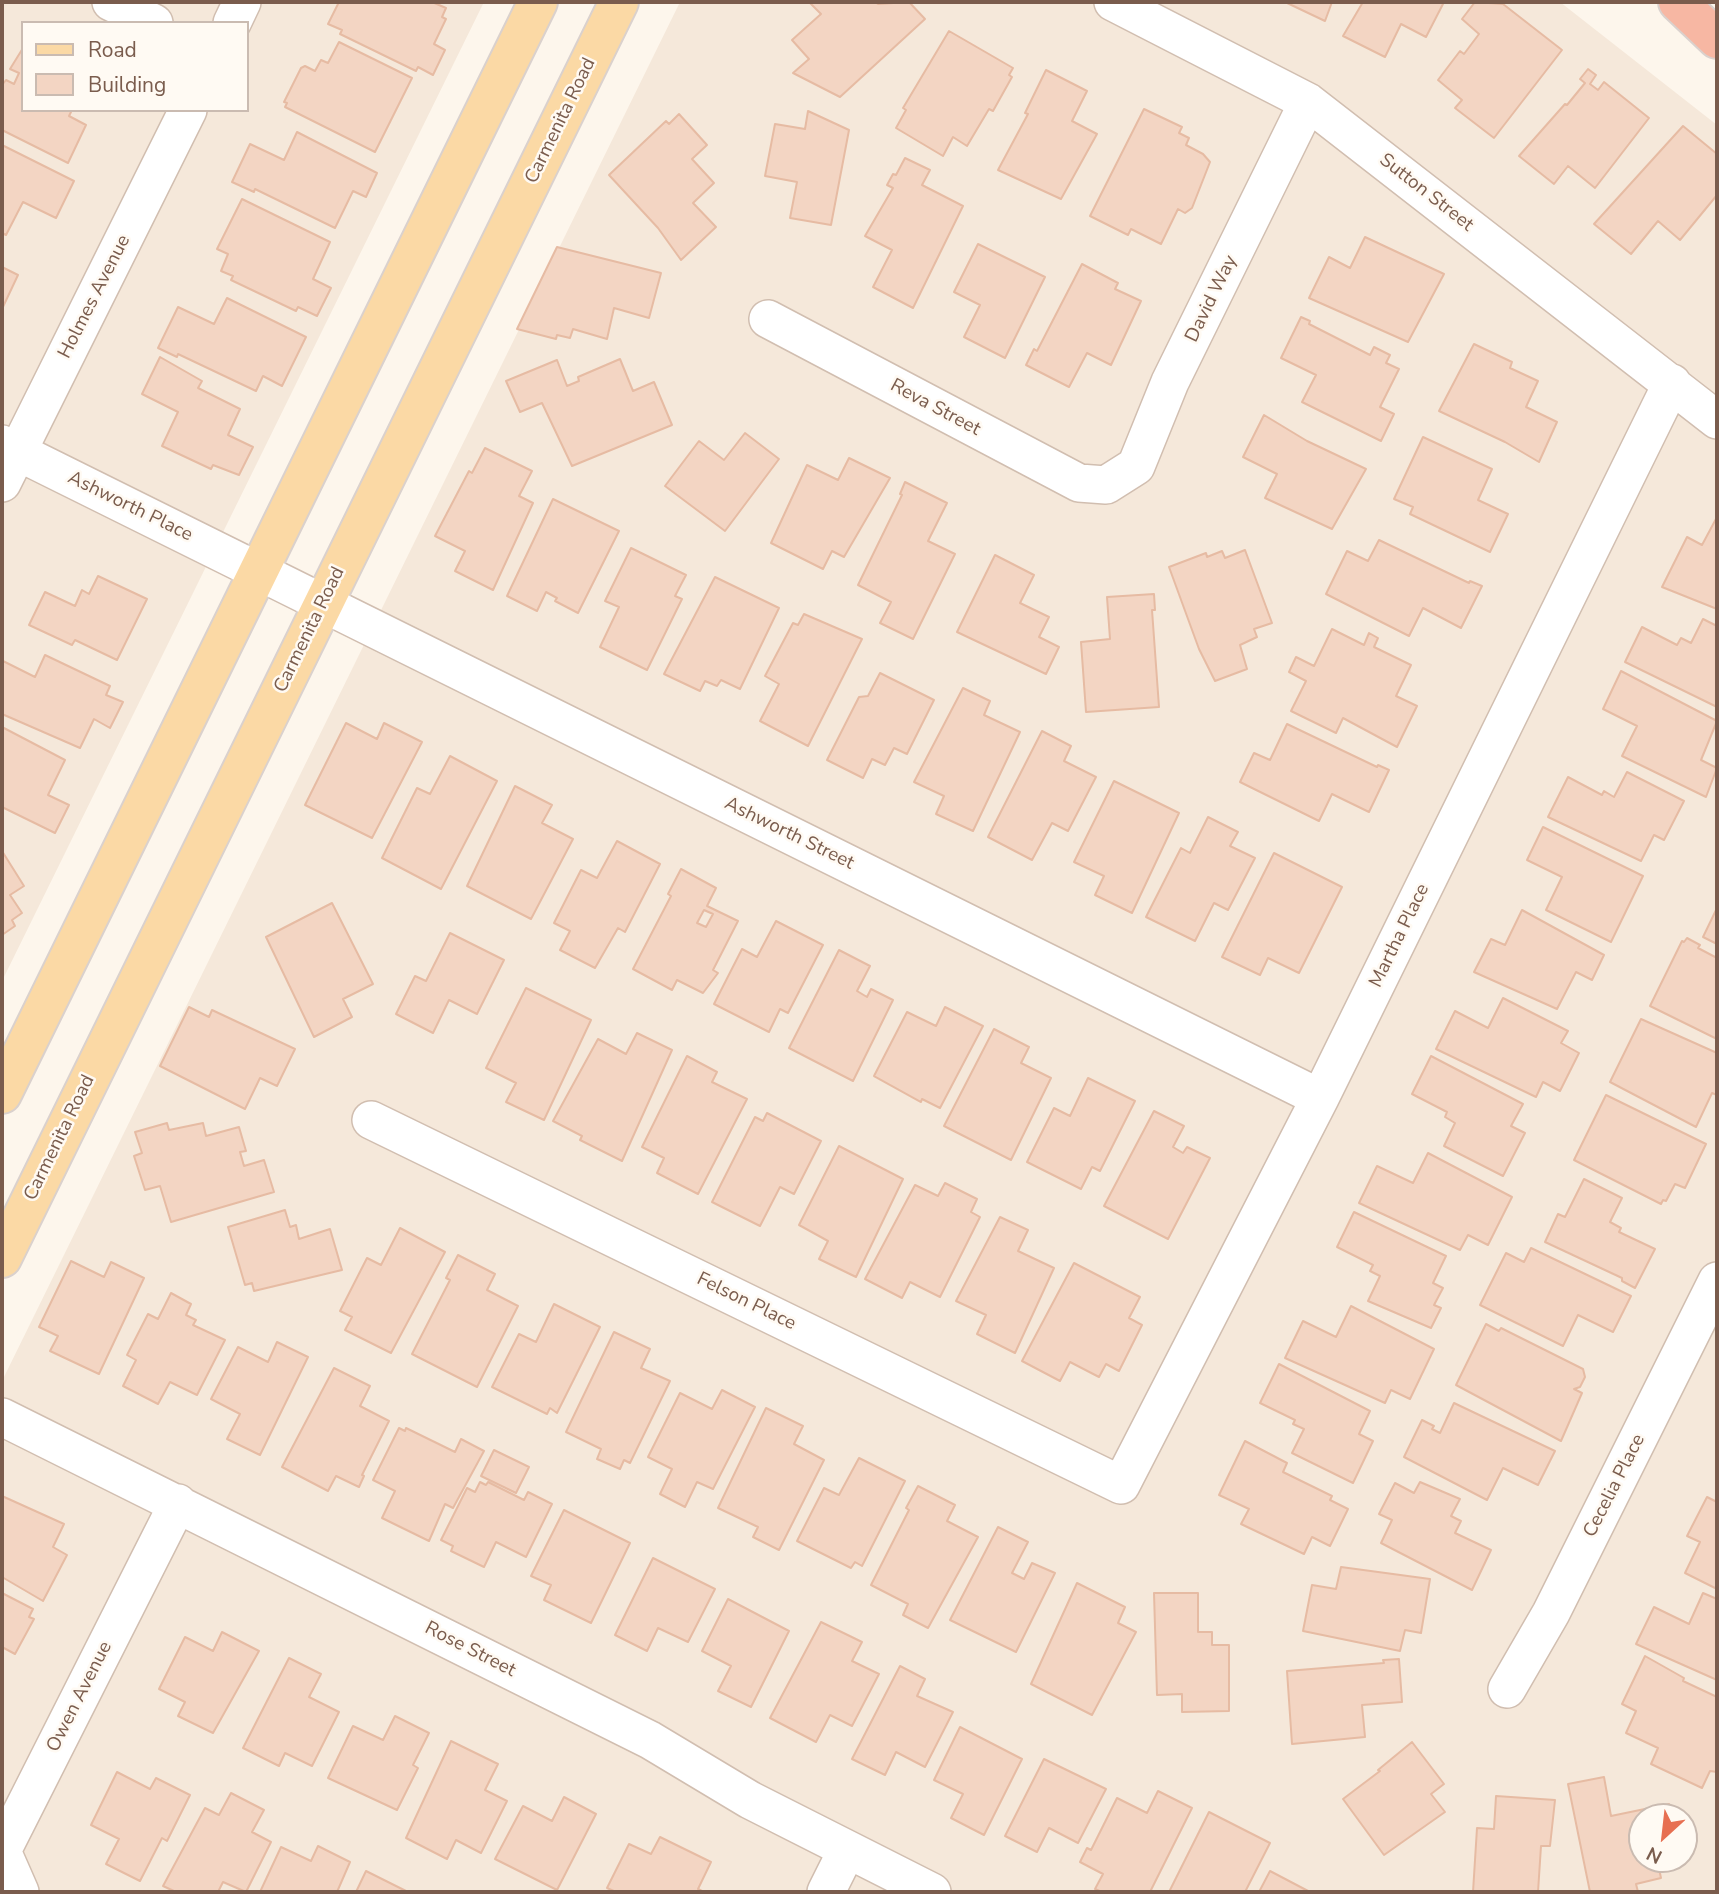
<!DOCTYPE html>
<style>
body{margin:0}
#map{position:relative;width:1719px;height:1894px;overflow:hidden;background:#fdf6ec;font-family:"Nunito Sans",sans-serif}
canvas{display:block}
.frame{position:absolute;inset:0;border:4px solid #7a5c4d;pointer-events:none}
.legend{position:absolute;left:21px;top:21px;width:228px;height:91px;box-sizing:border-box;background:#fffaf3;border:2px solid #cabbb1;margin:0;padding:9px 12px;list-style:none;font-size:21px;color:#7a5c4d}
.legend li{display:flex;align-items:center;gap:14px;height:35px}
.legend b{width:35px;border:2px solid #cabbb1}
.north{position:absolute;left:1628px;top:1803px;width:70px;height:70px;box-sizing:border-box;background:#fffaf3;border:2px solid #cabbb1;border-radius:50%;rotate:207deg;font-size:19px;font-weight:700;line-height:28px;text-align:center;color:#7a5c4d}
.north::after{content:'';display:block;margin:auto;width:24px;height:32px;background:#e76f51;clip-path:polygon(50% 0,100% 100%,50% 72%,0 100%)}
</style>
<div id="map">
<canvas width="1719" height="1894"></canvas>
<div class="frame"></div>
<ul class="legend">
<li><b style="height:9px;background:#fbd9a5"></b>Road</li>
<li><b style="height:19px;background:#f3d5c3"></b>Building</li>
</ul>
<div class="north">N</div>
</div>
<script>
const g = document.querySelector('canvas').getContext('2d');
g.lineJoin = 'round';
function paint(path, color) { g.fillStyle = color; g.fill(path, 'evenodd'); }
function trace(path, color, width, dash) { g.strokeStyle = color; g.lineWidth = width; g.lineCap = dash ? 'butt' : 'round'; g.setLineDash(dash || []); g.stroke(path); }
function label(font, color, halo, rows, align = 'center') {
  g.font = font + ' "Nunito Sans",sans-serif'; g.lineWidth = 5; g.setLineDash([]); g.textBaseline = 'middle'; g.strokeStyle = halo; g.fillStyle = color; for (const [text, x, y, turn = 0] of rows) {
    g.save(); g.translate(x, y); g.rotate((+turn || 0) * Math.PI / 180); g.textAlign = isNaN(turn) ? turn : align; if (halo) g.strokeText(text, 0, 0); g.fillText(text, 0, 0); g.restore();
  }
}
paint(new Path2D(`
 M2 2H484L2 981ZM23 23H247V110H23Z
 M680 2H1560L1717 125V1892H2V1381ZM1642 1817H1684V1859H1642Z`), '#f5e8da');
const building = new Path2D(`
 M339 2H432L446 8 442 17 446 19 434 44 445 50 433 75 418 67 416 71 340 34 342 30 328 24Z
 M809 2H875L878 4 909 2 925 19 840 97 793 73 809 59 792 40 821 14Z
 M1285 2H1332L1325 21Z
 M1363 2H1444L1426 37 1401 24 1385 57 1343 36Z
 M1475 2 1503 4 1562 50 1494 138 1455 108 1462 100 1438 80 1460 51 1464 54 1479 34 1462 19Z
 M949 31 1013 68 1009 75 1012 77 993 111 989 109 967 146 953 137 943 156 896 128 906 110 903 108Z
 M339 42 412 78 375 152 285 107 287 103 284 102 301 68 305 66 315 71 321 60 328 63Z
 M23 48V110H72L69 116 86 125 68 163 2 130V85L6 80 14 84 19 73 10 69Z
 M1588 69 1596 75 1590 84 1598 90 1604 82 1649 118 1595 188 1568 166 1554 184 1519 156 1565 104 1567 105 1585 83 1580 79Z
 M1046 70 1087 91 1072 121 1097 134 1061 199 998 170 1028 114 1025 113Z
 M1144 109 1182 127 1179 133 1189 138 1186 145 1203 154 1210 162 1192 208 1185 213 1178 209 1161 244 1131 229 1128 235 1090 216Z
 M808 111 849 130 831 225 790 218 797 182 765 176 775 124 805 129Z
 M679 114 707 145 692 159 714 183 693 203 716 227 681 260 658 228 609 175 666 121 669 124Z
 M1683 126 1717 154V195L1680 240 1658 221 1631 254 1594 224Z
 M297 132 377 173 366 197 353 191 335 228 255 189 254 192 232 182 250 144 284 160Z
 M2 145 74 181 56 218 23 202 6 235 2 233Z
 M905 158 930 170 922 185 963 206 913 308 873 287 892 250 865 236 893 188 887 185 893 174 896 175Z
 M242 199 330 242 313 279 331 288 317 316 298 307 296 311 231 280 233 276 221 271 228 254 217 249Z
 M1365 237 1444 274 1408 342 1309 298 1329 257 1350 268Z
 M978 244 1045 277 1005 358 964 337 980 305 954 292Z
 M557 247 661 273 649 318 614 308 607 339 573 329 570 338 557 335 556 339 517 329Z
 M1082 264 1118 283 1115 289 1141 301 1111 365 1087 353 1069 387 1026 365 1034 349 1037 351Z
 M2 267 18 275 2 309Z
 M227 298 306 337 282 386 263 376 256 391 178 354 177 357 158 348 178 307 214 324Z
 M1301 317 1310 321 1309 324 1370 355 1374 347 1390 355 1386 363 1399 369 1380 407 1394 414 1381 441 1302 402 1316 375 1281 358Z
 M1474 344 1512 362 1510 368 1538 381 1526 407 1557 422 1539 462 1505 442 1439 411Z
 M160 357 202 381 198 388 240 409 228 435 253 447 239 475 213 465 211 469 162 446 178 412 142 394Z
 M620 359 633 391 654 382 672 425 572 466 542 403 520 412 506 381 557 360 567 386 579 381 578 377Z
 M1264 415 1307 441 1366 469 1332 529 1265 498 1277 474 1243 457Z
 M745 433 779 459 725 531 665 486 699 441 724 460Z
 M1423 437 1492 469 1478 500 1508 514 1490 552 1410 514 1413 507 1394 499Z
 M485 448 532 471 519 496 533 503 493 590 455 571 465 551 435 536 469 471 472 473Z
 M849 458 890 478 844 557 832 551 823 569 771 543 807 465 838 480Z
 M905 482 947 503 928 541 955 554 913 639 880 623 891 602 858 585 902 495 900 494Z
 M553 499 619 531 578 613 555 601 557 598 546 592 537 611 507 596Z
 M1717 517V609L1662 587 1687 537 1702 545Z
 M1379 540 1469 583 1470 581 1482 586 1461 628 1423 608 1409 636 1326 594 1347 551 1368 561Z
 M631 548 686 575 675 596 682 599 647 670 600 647 619 607 605 601Z
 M1245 550 1272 623 1254 629 1257 637 1240 645 1247 669 1215 681 1199 649 1169 567 1206 553 1207 557 1222 551 1225 558Z
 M995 555 1034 575 1020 603 1049 617 1039 637 1059 647 1046 674 957 632Z
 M98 576 147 599 117 660 75 640 72 645 29 625 45 592 75 606 82 590 89 594Z
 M715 577 779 608 740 689 721 680 717 686 705 681 700 691 664 674Z
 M1154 594 1155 610H1152L1159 707 1086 712 1081 642 1110 639 1107 597Z
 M804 614 862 639 808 746 760 721 779 684 765 676 793 623 798 625Z
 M1703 619 1717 626V707L1625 662 1642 627 1677 645 1681 638 1691 643Z
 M1332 629 1364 645 1369 633 1378 638 1374 647 1411 665 1396 696 1417 706 1397 747 1343 718 1336 733 1291 711 1306 681 1289 672 1296 657 1314 666Z
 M45 655 110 686 106 695 123 702 110 728 94 719 80 748 2 714 3 661 35 677Z
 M1621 671 1717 721 1701 760 1717 768 1706 797 1622 756 1637 726 1603 709Z
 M880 673 934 700 907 754 894 748 885 765 872 759 863 778 827 760 859 697 868 696Z
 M963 688 990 701 984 715 1020 732 973 831 936 814 944 796 914 782Z
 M346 723 377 739 384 723 422 742 372 838 305 805Z
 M1287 724 1377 767 1378 765 1389 770 1369 812 1332 794 1319 821 1240 782 1254 753 1270 760Z
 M2 727 65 760 48 795 69 805 55 833 2 807Z
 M1042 731 1071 746 1064 761 1096 777 1068 831 1052 823 1032 860 988 837Z
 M450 756 497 781 441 889 382 858 417 788 430 794Z
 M1627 772 1684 801 1664 840 1654 835 1641 861 1548 817 1568 777 1602 795 1604 791 1614 797Z
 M1114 781 1179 813 1132 913 1095 895 1104 876 1074 862Z
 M515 786 552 805 542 823 573 839 531 919 467 886Z
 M1208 817 1238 832 1230 846 1255 858 1228 910 1214 903 1195 941 1146 917 1181 848 1190 853Z
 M1543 827 1643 876 1611 942 1546 910 1562 877 1527 860Z
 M617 841 660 864 625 932 618 928 595 968 560 950 570 931 554 923 581 870 597 878Z
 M2 851 24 886 10 895 22 913 12 920 15 926 2 935Z
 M1274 853 1342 887 1299 973 1268 958 1260 975 1222 957Z
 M681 869 716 888 707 906 738 921 713 970 718 973 703 993 677 980 672 990 633 969 671 896 668 894ZM704 910 713 914 706 927 697 923Z
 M332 903 373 984 343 999 352 1017 314 1037 266 937Z
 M1717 908V944L1703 937Z
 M1522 910 1604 955 1592 980 1576 972 1557 1009 1474 972 1491 939 1505 945Z
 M776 921 823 945 788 1013 780 1009 769 1032 714 1004 742 949 757 957Z
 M450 933 504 960 477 1014 449 1000 433 1033 396 1014 415 976 426 981Z
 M1687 938 1700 945 1698 948 1717 958V1039L1650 1006 1682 941 1684 942Z
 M839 950 870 966 857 991 867 997 871 989 893 1000 853 1081 789 1048Z
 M526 988 591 1020 544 1120 506 1102 516 1083 486 1068Z
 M1503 998 1568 1031 1561 1043 1579 1053 1560 1091 1543 1082 1536 1097 1436 1049 1455 1011 1488 1028Z
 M189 1007 209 1017 212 1010 295 1049 277 1086 260 1078 245 1109 160 1066Z
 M945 1007 983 1026 940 1108 922 1099 921 1102 874 1076 907 1012 936 1026Z
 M1641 1019 1717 1053V1095L1712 1093 1696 1127 1610 1082Z
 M994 1029 1029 1047 1021 1063 1051 1078 1011 1160 944 1126Z
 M637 1033 672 1050 622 1161 580 1140 582 1136 553 1121 598 1039 626 1054Z
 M687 1056 717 1072 712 1082 747 1099 698 1194 657 1173 664 1158 642 1147Z
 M1431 1056 1523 1104 1511 1126 1525 1133 1503 1176 1444 1146 1455 1123 1445 1117 1447 1112 1412 1094Z
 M1088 1078 1135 1101 1100 1171 1092 1167 1081 1189 1027 1162 1054 1108 1070 1116Z
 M1606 1095 1706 1144 1685 1188 1675 1184 1666 1201 1663 1200 1661 1204 1574 1160Z
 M1154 1111 1184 1126 1173 1147 1183 1153 1187 1147 1210 1158 1168 1239 1104 1206Z
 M767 1113 821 1141 794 1194 780 1187 760 1226 712 1202 755 1117 763 1121Z
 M167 1123 169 1130 203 1123 206 1136 239 1127 246 1151 240 1152 244 1166 264 1160 274 1192 171 1222 160 1186 145 1190 134 1156 142 1153 135 1132Z
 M839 1146 903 1179 856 1277 819 1259 828 1241 799 1225Z
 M1428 1153 1512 1197 1488 1245 1468 1235 1460 1250 1359 1203 1377 1166 1413 1183Z
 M1584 1179 1622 1198 1610 1222 1621 1228 1619 1232 1655 1249 1635 1288 1622 1281V1278L1545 1242 1558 1214 1565 1217Z
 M945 1183 977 1199 971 1212 980 1217 940 1297 910 1282 902 1298 865 1279 915 1185 938 1196Z
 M285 1210 290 1227 296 1225 299 1239 330 1229 342 1270 254 1291 252 1283 245 1285 228 1227Z
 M1354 1212 1446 1256 1433 1283 1443 1288 1434 1305 1441 1308 1431 1328 1368 1301 1380 1276 1370 1271 1373 1265 1337 1247Z
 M1000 1217 1028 1230 1018 1251 1054 1268 1015 1353 977 1334 986 1315 956 1301Z
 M400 1228 445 1252 391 1353 345 1330 352 1317 340 1311 367 1258 381 1265Z
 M1531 1248 1631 1296 1613 1332 1578 1315 1563 1346 1480 1305 1506 1253 1524 1262Z
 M458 1255 495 1274 487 1290 518 1306 477 1387 412 1354 450 1280 446 1278Z
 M71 1261 104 1277 111 1262 144 1278 99 1374 50 1351 58 1336 39 1327Z
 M1074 1263 1140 1297 1129 1318 1142 1325 1119 1371 1106 1364 1099 1377 1070 1362 1060 1381 1022 1361Z
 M171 1293 191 1304 186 1315 196 1320 193 1325 225 1340 197 1395 170 1382 158 1404 123 1386 136 1360 127 1355 148 1314 158 1319Z
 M554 1304 600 1327 557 1413 550 1408 547 1414 492 1387 519 1334 536 1342Z
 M1351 1306 1434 1349 1410 1399 1391 1390 1385 1403 1285 1358 1303 1321 1336 1337Z
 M1486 1324 1499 1331 1501 1328 1583 1369 1585 1377 1580 1387 1574 1389 1582 1393 1561 1441 1456 1385Z
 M614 1332 650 1349 641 1368 670 1381 630 1463 624 1460 620 1469 597 1459 601 1449 566 1432Z
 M277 1342 308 1357 260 1455 227 1439 240 1414 211 1399 238 1347 268 1362Z
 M1279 1364 1370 1411 1359 1434 1373 1441 1353 1483 1292 1453 1304 1429 1293 1424 1295 1420 1260 1403Z
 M334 1368 370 1386 360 1406 389 1421 362 1475 364 1476 359 1487 336 1476 328 1491 282 1467Z
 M722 1390 755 1407 713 1489 697 1482 685 1507 660 1494 672 1469 648 1457 680 1393 712 1409Z
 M1454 1403 1555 1451 1538 1485 1503 1468 1487 1500 1404 1457 1422 1420 1434 1426 1432 1429 1440 1433Z
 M766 1408 803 1426 794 1444 824 1460 779 1550 753 1537 758 1527 718 1508Z
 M399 1428 405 1431 406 1428 455 1452 461 1439 484 1451 453 1508 445 1504 429 1541 382 1518 395 1491 373 1480Z
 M1245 1441 1287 1463 1283 1472 1332 1496 1330 1500 1348 1509 1330 1546 1312 1537 1304 1554 1241 1524 1249 1509 1219 1495Z
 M494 1450 529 1467 516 1493 481 1476Z
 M859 1458 905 1481 862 1566 855 1562 851 1568 797 1541 824 1488 839 1495Z
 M480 1482 486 1485 488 1482 524 1500 528 1492 552 1504 526 1557 496 1542 484 1567 451 1551 453 1546 441 1540 467 1488 475 1492Z
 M1420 1482 1460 1499 1451 1516 1461 1521 1455 1533 1491 1550 1472 1590 1381 1543 1392 1520 1379 1514 1395 1483 1414 1493Z
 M918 1486 955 1505 947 1521 978 1537 928 1628 903 1615 908 1604 871 1585 909 1510 906 1508Z
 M2 1496 64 1524 53 1547 67 1555 43 1601 2 1577Z
 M1707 1497 1717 1502V1589L1685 1573 1700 1542 1687 1536Z
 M564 1510 630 1543 591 1623 544 1600 551 1585 531 1576Z
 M998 1527 1028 1542 1012 1573 1024 1579 1032 1563 1055 1573 1016 1652 950 1620Z
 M653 1558 715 1589 688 1642 658 1628 647 1651 615 1635Z
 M1341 1567 1430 1579 1421 1633 1405 1630 1400 1651 1303 1631 1312 1585 1336 1589Z
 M1077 1583 1125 1607 1118 1623 1136 1632 1092 1715 1031 1684Z
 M2 1593 33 1609 29 1617 34 1619 15 1654 2 1647Z
 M1154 1593H1198V1632H1212V1645H1229V1711L1182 1712V1694L1157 1695Z
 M1703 1593 1717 1599V1680L1636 1644 1654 1607 1689 1624Z
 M728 1599 789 1631 751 1707 718 1691 731 1666 702 1651Z
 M821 1622 862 1642 852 1661 879 1674 852 1726 830 1715 816 1742 770 1718Z
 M222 1632 259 1651 213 1733 178 1716 185 1702 159 1689 185 1637 213 1651Z
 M1645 1656 1684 1678 1683 1681 1717 1697V1772L1710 1771 1702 1788 1651 1764 1658 1748 1626 1733 1636 1711 1622 1704Z
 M289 1658 321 1674 309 1697 339 1712 312 1766 285 1753 279 1766 243 1748Z
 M1399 1659 1402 1702 1362 1705 1365 1737 1292 1744 1287 1671 1384 1663 1383 1660Z
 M900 1666 925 1679 917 1696 953 1712 925 1767 896 1752 885 1775 852 1759Z
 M395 1716 429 1733 413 1765 418 1768 397 1810 328 1778 353 1726 383 1740Z
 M960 1727 1022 1759 984 1835 951 1818 963 1794 934 1780Z
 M451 1741 498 1764 485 1790 507 1801 481 1853 456 1840 447 1859 406 1838Z
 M1412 1742 1444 1784 1431 1794 1445 1812 1384 1855 1343 1799 1380 1771 1378 1770Z
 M1044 1759 1106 1789 1078 1843 1049 1828 1037 1852 1005 1836Z
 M117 1772 150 1789 156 1778 190 1795 167 1841 162 1838 140 1881 106 1864 119 1839 91 1825Z
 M1604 1777 1611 1816 1669 1804 1671 1817H1642V1859H1657L1661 1878 1636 1884 1638 1892H1590L1568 1784Z
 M1158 1791 1192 1808 1150 1892H1102L1095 1889 1103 1874 1080 1862 1087 1848 1091 1850 1117 1798 1147 1813Z
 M231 1793 264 1810 252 1832 271 1842 246 1892 223 1882 218 1892H176L163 1886 205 1808 219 1815Z
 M1496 1796 1555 1800 1550 1846H1541L1538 1892H1473L1477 1828 1494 1829Z
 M564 1797 596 1814 557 1890 495 1859 523 1806 552 1821Z
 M1209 1812 1270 1843 1245 1892H1169Z
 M660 1837 711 1862 698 1889 704 1892H616L607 1888 629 1844 651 1854Z
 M318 1846 350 1862 337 1892H260L281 1847 311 1861Z
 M366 1871 408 1892H356Z
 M1270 1871 1310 1892H1259Z`);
paint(building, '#f3d5c3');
trace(building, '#e6bba3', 2);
const minor = new Path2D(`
 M111 2 154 23
 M1113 2 1308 102 1717 420
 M232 23 242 2
 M768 319 1079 483 1106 485 1136 466 1170 382 1308 102
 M2 444 1320 1098
 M2 483 188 110
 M371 1120 1121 1485 1320 1098 1672 383
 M2 1417 650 1740 750 1800 932 1892
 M1507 1689 1551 1613 1717 1281
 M20 1892 2 1851 178 1503
 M826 1892 847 1850`);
const major = new Path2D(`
 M2 1094 538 2
 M2 1258 619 2`);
const highway = new Path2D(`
 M1678 2 1717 39`);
trace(minor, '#d1beb0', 40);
trace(major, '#dad1cd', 42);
trace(highway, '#dad1cd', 42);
trace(minor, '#fff', 37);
trace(major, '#fbd9a5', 38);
trace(highway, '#f7b7a3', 38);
label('19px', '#7a5c4d', '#fffaf3', [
 ["Carmenita Road",561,121,-64],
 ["Sutton Street",1426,193,38],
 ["Holmes Avenue",95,297,-63],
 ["David Way",1212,299,-64],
 ["Reva Street",935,408,28],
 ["Ashworth Place",130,507,26],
 ["Carmenita Road",310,630,-64],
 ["Ashworth Street",789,834,26],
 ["Martha Place",1400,936,-64],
 ["Carmenita Road",60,1138,-64],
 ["Felson Place",746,1302,26],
 ["Cecelia Place",1615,1486,-63],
 ["Rose Street",470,1650,27],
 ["Owen Avenue",80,1697,-63]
]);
</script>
